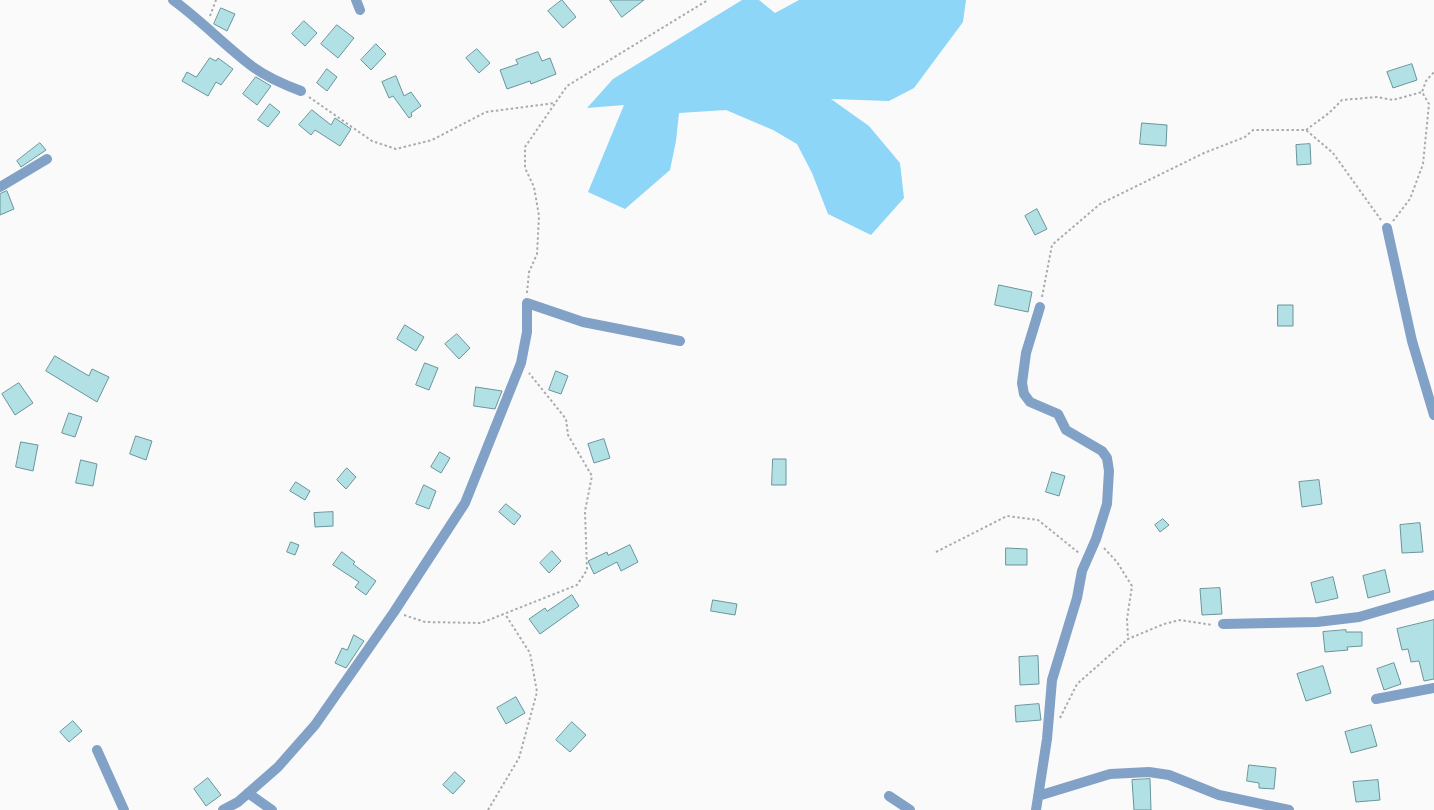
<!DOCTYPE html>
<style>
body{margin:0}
canvas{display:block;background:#fafafa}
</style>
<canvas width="1434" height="810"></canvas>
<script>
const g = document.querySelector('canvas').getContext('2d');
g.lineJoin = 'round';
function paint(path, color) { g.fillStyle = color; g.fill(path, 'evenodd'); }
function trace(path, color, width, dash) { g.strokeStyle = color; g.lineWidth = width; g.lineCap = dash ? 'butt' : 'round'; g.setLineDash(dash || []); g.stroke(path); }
paint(new Path2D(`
 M742 0H759L775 13 799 0H966L963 22 914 88 889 101 831 99 869 126 900 163 904 198 871 235 828 214 812 173 797 144 773 130 726 110 679 113 676 141 670 170 625 209 588 192 624 105 587 108 613 79Z`), '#8ed6f8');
const building = new Path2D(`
 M562 0 576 17 563 28 548 11Z
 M610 0H644L622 17Z
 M221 8 235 14 227 31 214 24Z
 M304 21 317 33 305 46 292 34Z
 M337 25 354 38 338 58 321 44Z
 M376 44 386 54 371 70 361 60Z
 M477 49 490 63 479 73 466 58Z
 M538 52 542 61 550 58 556 74 531 84 530 81 507 89 500 70 518 64 516 60Z
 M210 58 216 61 218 58 233 69 221 85 216 82 208 96 182 81 187 72 196 77Z
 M1412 64 1417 80 1393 88 1387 72Z
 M327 69 337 77 327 91 317 83Z
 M396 76 404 96 411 92 421 106 411 113 412 116 409 118 393 96 389 98 382 82Z
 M256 77 271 86 257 105 243 94Z
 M270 104 280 112 268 127 258 120Z
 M312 110 331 125 335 118 351 129 340 146 315 130 311 135 299 125Z
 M1142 123 1167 125 1166 146 1140 144Z
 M40 143 46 150 21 167 17 161Z
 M1310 144 1311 164 1297 165 1296 145Z
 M7 191 14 209 0 215V194Z
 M1037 209 1047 229 1035 235 1025 216Z
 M999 285 1032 292 1028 312 995 305Z
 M1278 305H1293V326H1278Z
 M405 325 424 337 416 351 397 339Z
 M457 334 470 348 459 359 445 344Z
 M55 356 89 376 92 369 109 377 97 402 46 371Z
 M425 363 438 368 429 390 416 385Z
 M556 371 568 376 561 394 549 390Z
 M19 383 33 403 15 415 2 394Z
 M476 387 502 391 495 409 474 406Z
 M69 413 82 417 75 437 62 433Z
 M136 436 152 441 146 460 130 454Z
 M604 439 610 458 594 463 588 444Z
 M21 442 38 445 33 471 16 467Z
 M440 452 450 458 441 473 431 467Z
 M773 459H786V485H772Z
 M81 460 97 464 93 486 76 483Z
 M347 468 356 477 346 489 337 480Z
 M1052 472 1065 476 1059 496 1046 492Z
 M1319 480 1322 504 1302 507 1299 482Z
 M296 482 310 491 305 500 290 491Z
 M424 485 436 491 429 509 416 504Z
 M506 504 521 516 514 525 499 512Z
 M333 512V526L315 527 314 513Z
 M1163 519 1169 525 1160 532 1155 525Z
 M1420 523 1423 552 1402 553 1400 525Z
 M291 542 299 545 295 555 287 552Z
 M630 545 638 562 621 571 617 562 594 574 588 561 607 552 608 555Z
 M1006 548 1027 549V565H1006Z
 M552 551 561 561 549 573 540 563Z
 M342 552 355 562 353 564 376 581 366 595 355 587 359 582 333 565Z
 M1385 570 1390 592 1368 598 1363 576Z
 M1333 577 1338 598 1316 603 1311 583Z
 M1220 588 1222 614 1202 615 1200 589Z
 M572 595 579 606 540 634 529 619 545 608 547 611Z
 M713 600 737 604 735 615 711 611Z
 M1434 620V679L1424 681 1419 661 1411 662 1408 649 1402 650 1397 629Z
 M1346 630V632H1362V646L1347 647 1348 650 1325 652 1323 632Z
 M354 635 364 641 346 668 335 663 342 648 347 650Z
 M1038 656 1039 684 1020 685 1019 657Z
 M1394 663 1401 684 1384 690 1377 669Z
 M1323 666 1331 693 1306 701 1297 674Z
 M516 697 525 713 506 724 497 708Z
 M1039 704 1041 720 1016 722 1015 706Z
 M73 721 82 731 69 742 60 732Z
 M572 722 586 735 570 752 556 740Z
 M1371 725 1377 746 1351 753 1345 732Z
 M1249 765 1276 768 1274 789 1259 788V783L1247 781Z
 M455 772 465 781 453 794 443 785Z
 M208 778 221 795 206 806 194 789Z
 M1150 779 1151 810H1134L1132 780Z
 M1378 780 1380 800 1356 802 1353 782Z`);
paint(building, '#b1e0e5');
trace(building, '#69959a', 1);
trace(new Path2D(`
 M210 16 216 0
 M309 97 372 141 396 149 432 140 486 112 555 103
 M1306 130 1329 113 1342 100 1377 97 1393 100 1422 92
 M1393 221 1410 199 1423 164 1429 104 1422 92 1426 81 1434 72
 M527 293 529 272 537 254 539 216 534 187 525 168V147L567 86 708 0
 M1042 297 1052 245 1100 204 1204 153 1245 137 1253 130H1306L1333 153 1381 220
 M1104 548 1117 562 1132 586 1127 619 1128 639
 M936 552 1007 516 1038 520 1079 553
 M404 615 425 622 481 623 577 585 587 570 585 511 592 476 568 435 566 419 529 373
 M1060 718 1077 684 1128 639 1164 624 1180 620 1213 625
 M488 810 519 758 537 692 530 653 505 614`), '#a6adb0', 2, [2.5, 2.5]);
trace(new Path2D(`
 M173 0C202 21 225 46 253 67 268 78 285 85 301 91
 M356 0 360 10
 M0 187 47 159
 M1387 228 1412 341 1434 415
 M1223 624 1317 622 1359 617 1434 595
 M1376 699 1434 688
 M97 750 124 810
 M248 793 272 810
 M889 796 910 810
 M1038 796 1110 774 1149 772 1169 775 1219 795 1289 810
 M223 810 238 802 278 767 315 725 394 612 465 503 521 363 527 332V303L583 322 680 341
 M1036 810 1047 739 1052 680 1077 598 1082 571 1096 539 1107 504 1109 471 1107 458 1102 451 1066 430 1058 414 1030 402 1024 394 1022 383 1026 353 1040 307`), '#82a1c7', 10);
</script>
